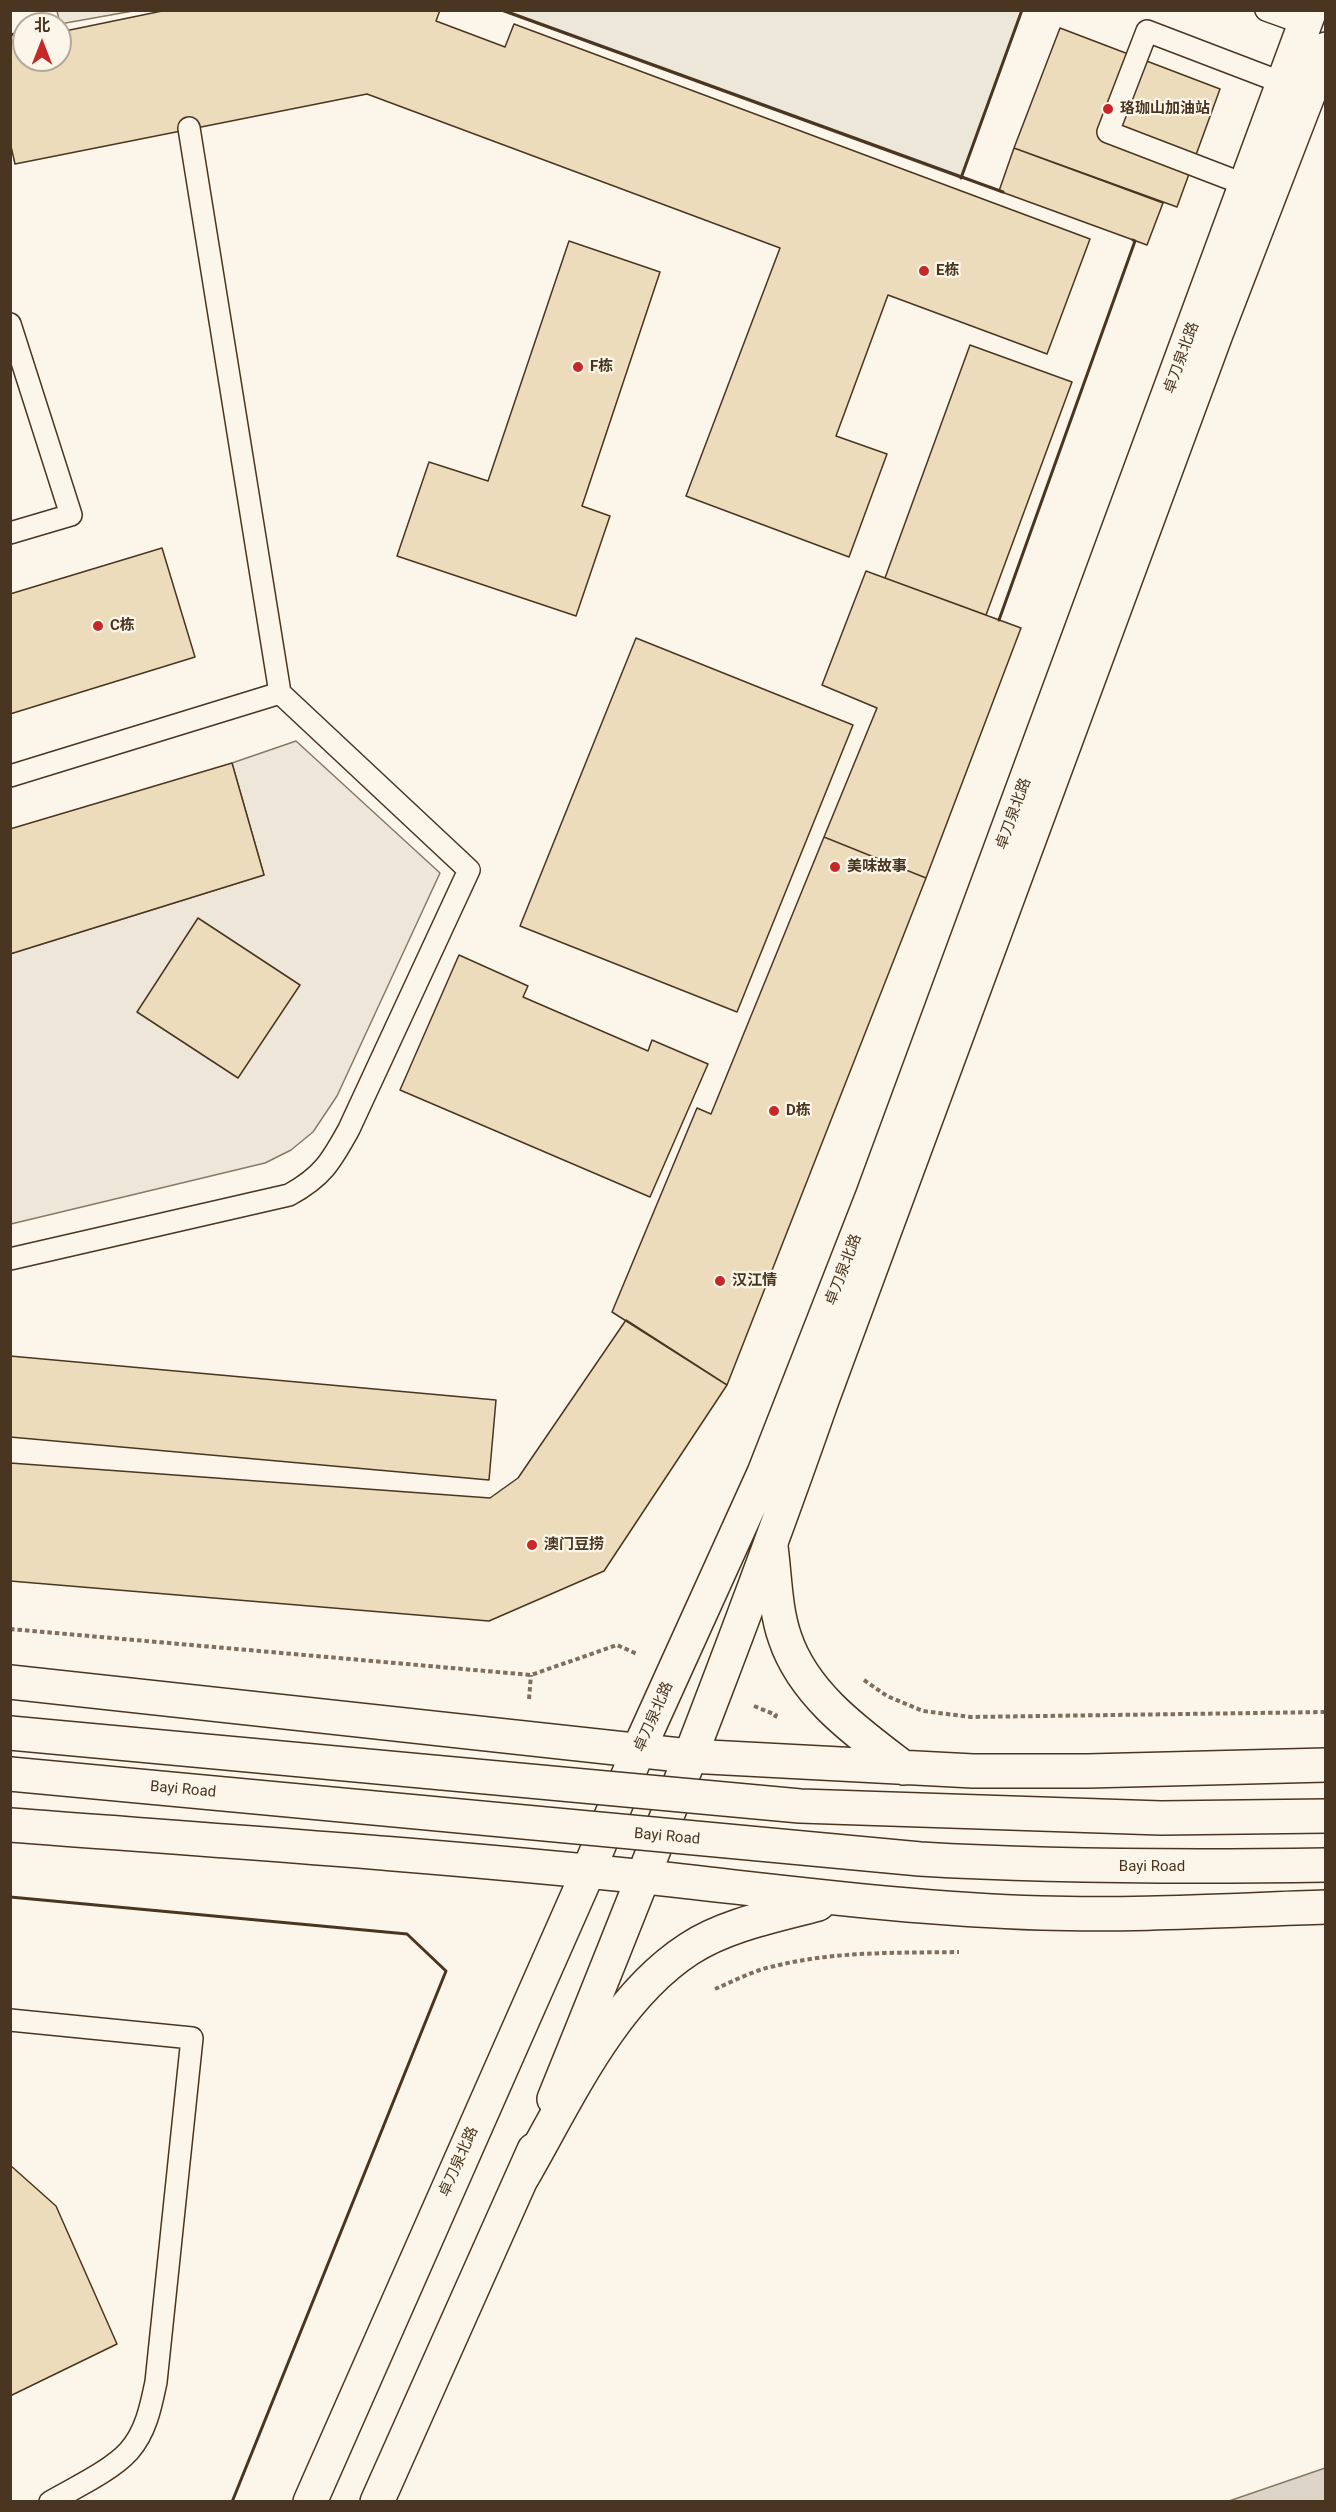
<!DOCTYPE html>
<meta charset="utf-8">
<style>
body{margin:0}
#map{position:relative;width:1336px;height:2512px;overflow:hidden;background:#fbf6e9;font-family:Roboto,"Noto Sans SC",sans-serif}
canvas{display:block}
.frame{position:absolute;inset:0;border:12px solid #4a3520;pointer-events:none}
.north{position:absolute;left:12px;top:12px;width:60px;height:60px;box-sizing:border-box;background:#fbf6e9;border:2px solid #b4a999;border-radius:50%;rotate:0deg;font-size:16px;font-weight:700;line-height:24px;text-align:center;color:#4a3520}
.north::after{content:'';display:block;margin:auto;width:21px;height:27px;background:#c62828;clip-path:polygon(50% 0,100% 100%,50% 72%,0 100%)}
</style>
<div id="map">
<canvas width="1336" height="2512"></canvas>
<div class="frame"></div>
<div class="north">北</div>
</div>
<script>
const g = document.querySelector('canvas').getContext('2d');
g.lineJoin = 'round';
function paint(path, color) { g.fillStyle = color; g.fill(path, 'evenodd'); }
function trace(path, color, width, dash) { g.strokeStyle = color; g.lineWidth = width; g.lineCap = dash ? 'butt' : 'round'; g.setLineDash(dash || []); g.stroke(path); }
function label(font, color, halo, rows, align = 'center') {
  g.font = font + ' Roboto,"Noto Sans SC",sans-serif'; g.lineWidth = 4.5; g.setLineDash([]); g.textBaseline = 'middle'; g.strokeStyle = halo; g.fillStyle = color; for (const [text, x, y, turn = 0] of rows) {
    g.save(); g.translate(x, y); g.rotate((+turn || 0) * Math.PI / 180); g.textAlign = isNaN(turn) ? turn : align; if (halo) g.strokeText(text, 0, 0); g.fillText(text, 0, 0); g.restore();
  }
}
const green = new Path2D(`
 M296 741 440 873 337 1096 313 1132 291 1150 265 1163 11 1224 10 954 264 875 232 763Z`);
paint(green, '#ede6d9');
trace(green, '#887966', 1.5);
const parking = new Path2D(`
 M57 11V10L133 11 60 24Z
 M502 11H1022L961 178Z`);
paint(parking, '#ede7d9');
trace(parking, '#887966', 1.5);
const water = new Path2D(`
 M1325 2468V2501H1229Z`);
paint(water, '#dcd4c6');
trace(water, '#887966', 1.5);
const building = new Path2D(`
 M167 10H440L436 21 505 47 514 24 1090 239 1047 354 888 295 836 436 887 454 849 557 686 496 780 248 367 94 15 164 10 142V42L24 39V60H60V32Z
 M1060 28 1220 89 1177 207 1014 148Z
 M1014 148 1163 203 1147 245 999 191Z
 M569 241 660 272 582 506 610 516 576 616 397 556 429 462 488 481Z
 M970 345 1072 382 986 615 885 578Z
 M162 548 195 657 10 714V594Z
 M866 571 1021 628 926 878 824 837 877 708 822 685Z
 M636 638 853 725 737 1012 520 926Z
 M232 763 264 875 10 954V829Z
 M824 837 926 878 727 1385 612 1312 697 1108 711 1114Z
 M198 918 300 985 238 1078 137 1012Z
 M459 955 528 986 523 997 648 1051 652 1040 708 1064 650 1197 400 1090Z
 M626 1320 727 1385 604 1571 489 1621 10 1581V1463L490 1498 518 1478Z
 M10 1356 496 1400 489 1480 10 1437Z
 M10 2165 56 2206 117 2344 10 2396Z`);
paint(building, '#ecdcbc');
trace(building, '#4a3520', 1.5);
const service = new Path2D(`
 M1266 10 1305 24
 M1246 185 1108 132 1147 31 1283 83
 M10 324 71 515 10 533
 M10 776 280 693 189 128
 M10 1259 289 1195C322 1177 331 1162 349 1129L469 870 280 693
 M10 2020 192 2038 156 2382C151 2406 146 2432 129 2451 111 2471 74 2488 50 2502`);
const tertiary = new Path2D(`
 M554 2099C648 1868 740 1635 822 1400L1216 334 1326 49
 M310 2502 588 1872 638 1751 764 1473 872 1197 1310 10
 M377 2502 534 2150`);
const secondary = new Path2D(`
 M771 1547C775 1576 775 1610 785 1638 804 1695 858 1733 904 1768
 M10 1682 689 1756 973 1771H1088L1326 1765
 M10 1825C222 1841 434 1855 645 1877 777 1891 908 1909 1041 1913 1135 1916 1231 1910 1326 1907
 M523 2176C568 2098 612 1999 689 1949 725 1925 777 1915 818 1904`);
trace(service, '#4a3520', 24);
trace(tertiary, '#4a3520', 36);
trace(secondary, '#4a3520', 36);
trace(new Path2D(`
 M10 1629 531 1675 617 1645 637 1654
 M864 1680 887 1696 923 1711 971 1717 1326 1712
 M529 1699 531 1675
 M754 1706 776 1715 774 1719
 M715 1989C734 1981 754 1970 775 1966 835 1951 897 1953 959 1952`), '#7f6f5c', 4, [4.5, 3]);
trace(service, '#fbf6e9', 21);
trace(tertiary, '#fbf6e9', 33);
trace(secondary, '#fbf6e9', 33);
const secondaryBridge = new Path2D(`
 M10 1733 800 1806 1161 1818 1326 1816
 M10 1774 920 1859C1055 1867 1190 1867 1326 1865`);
trace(secondaryBridge, '#4a3520', 36, []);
trace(secondaryBridge, '#fbf6e9', 33);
trace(new Path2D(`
 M502 10 1003 192
 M10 35 24 32
 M961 178 1022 10
 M999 620 1135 241 1133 240
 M10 1897 407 1934 446 1971 232 2502`), '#4a3520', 3);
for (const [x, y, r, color] of [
 [1108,109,6,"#c62828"],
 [924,271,6,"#c62828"],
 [578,367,6,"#c62828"],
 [98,626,6,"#c62828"],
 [835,867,6,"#c62828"],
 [774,1111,6,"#c62828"],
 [720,1281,6,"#c62828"],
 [532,1545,6,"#c62828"]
]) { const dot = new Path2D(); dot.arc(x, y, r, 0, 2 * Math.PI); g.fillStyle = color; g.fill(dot); trace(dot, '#fbf6e9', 2); }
label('bold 15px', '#4a3520', '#fbf6e9', [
 ["珞珈山加油站",1120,109],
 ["E栋",936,271],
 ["F栋",590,367],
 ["C栋",110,626],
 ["美味故事",847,867],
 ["D栋",786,1111],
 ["汉江情",732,1281],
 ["澳门豆捞",544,1545]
], 'left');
label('15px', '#4a3520', '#fbf6e9', [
 ["卓刀泉北路",1182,358,-70],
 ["卓刀泉北路",1014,814,-70],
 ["卓刀泉北路",844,1270,-69],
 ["卓刀泉北路",654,1717,-66],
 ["Bayi Road",183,1790,5],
 ["Bayi Road",667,1837,5],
 ["Bayi Road",1152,1867],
 ["卓刀泉北路",459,2162,-66]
]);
</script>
